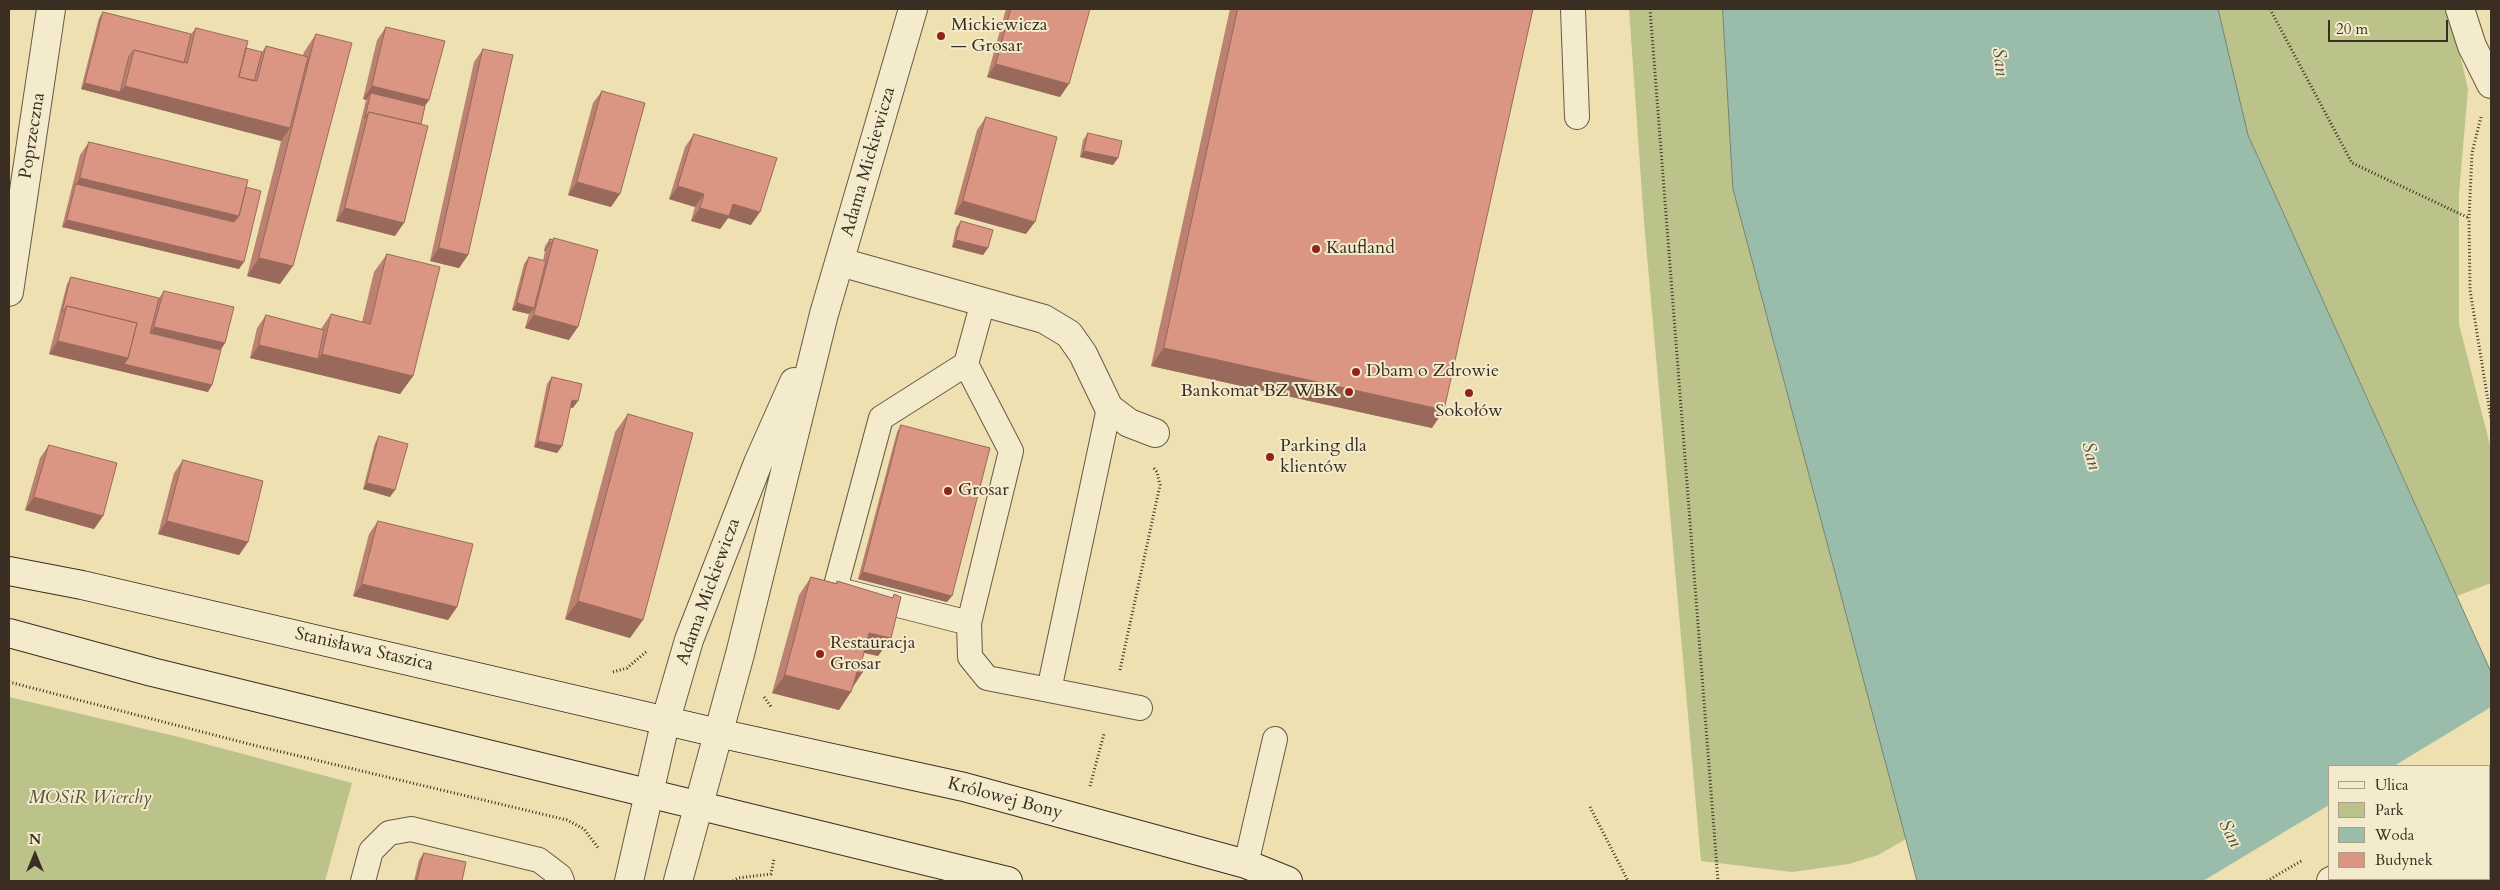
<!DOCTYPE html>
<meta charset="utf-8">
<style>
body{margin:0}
#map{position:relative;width:2500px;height:890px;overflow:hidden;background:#eee0b1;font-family:Cardo,serif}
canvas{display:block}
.frame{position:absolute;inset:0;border:10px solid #3a2d21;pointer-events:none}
.legend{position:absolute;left:2328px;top:765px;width:162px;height:115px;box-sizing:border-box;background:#f4ebcc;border:1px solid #aa9f88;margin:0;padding:6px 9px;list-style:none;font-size:15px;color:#3a2d21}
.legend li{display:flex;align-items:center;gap:10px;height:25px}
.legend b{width:25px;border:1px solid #aa9f88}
.north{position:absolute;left:10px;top:830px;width:50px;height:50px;-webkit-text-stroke:4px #f4ebcc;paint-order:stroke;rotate:0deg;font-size:14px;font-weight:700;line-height:20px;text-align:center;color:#3a2d21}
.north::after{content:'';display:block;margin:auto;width:18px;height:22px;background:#3a2d21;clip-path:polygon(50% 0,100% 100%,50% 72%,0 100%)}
.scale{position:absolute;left:2328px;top:20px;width:120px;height:22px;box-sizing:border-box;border:2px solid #3a2d21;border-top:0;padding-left:6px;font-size:15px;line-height:18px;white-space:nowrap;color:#3a2d21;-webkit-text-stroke:4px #f4ebcc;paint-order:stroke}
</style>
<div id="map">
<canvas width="2500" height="890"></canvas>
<div class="frame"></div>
<ul class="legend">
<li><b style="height:6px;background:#f4ebcc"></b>Ulica</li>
<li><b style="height:14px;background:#bbc28a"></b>Park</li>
<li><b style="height:14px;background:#99bdaa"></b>Woda</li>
<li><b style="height:14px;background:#da9683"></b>Budynek</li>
</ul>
<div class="north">N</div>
<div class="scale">20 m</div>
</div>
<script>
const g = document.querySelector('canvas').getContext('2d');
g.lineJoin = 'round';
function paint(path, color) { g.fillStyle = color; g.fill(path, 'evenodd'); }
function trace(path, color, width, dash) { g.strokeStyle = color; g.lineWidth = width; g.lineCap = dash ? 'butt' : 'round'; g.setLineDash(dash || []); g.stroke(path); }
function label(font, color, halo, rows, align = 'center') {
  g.font = font + ' Cardo,serif'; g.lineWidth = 4; g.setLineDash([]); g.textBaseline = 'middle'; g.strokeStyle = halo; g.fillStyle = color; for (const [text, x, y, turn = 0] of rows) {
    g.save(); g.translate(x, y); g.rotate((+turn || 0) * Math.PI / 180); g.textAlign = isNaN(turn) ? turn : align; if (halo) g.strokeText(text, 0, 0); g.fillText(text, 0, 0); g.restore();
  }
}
paint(new Path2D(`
 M1629 9H1723L1733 189 1906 839 1878 855 1849 864 1792 872 1701 861 1644 222Z
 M2218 9H2449L2468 89 2459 194V324L2491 449V583L2457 596 2248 135Z
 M9 697 183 738 352 783 325 881H9Z`), '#bbc28a');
const water = new Path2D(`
 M1723 9H2218L2248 135 2491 672V881H1917L1733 189ZM2329 766H2489V879H2329Z`);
paint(water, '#99bdaa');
trace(water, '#738373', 1);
paint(new Path2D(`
 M2491 707V851L2489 852V766H2394Z
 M2329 805V879H2445L2441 881H2203Z`), '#eee0b1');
const service = new Path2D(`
 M1573 9 1577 117
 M966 364 1011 451 969 623 835 589 881 418 966 364 983 302
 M969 623 970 657 987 678 1049 690 1109 408
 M1049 690 1140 708
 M1246 864 1275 739
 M363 881 371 851 389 833 411 829 539 860 560 876 562 881`);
const minor = new Path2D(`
 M2460 9 2472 46 2491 84
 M840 262 1044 319 1069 334 1083 354 1109 408 1129 423 1155 433
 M9 292 51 9`);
const tertiary = new Path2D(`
 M2489 786 2491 785
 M629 881 666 719 689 640 758 463 794 382
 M678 881 740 654 824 314 913 9
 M2331 881 2335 879`);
const secondary = new Path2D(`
 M9 571 82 585 718 733 964 787 1246 864 1288 881
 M9 633 152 672 1008 881`);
trace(service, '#675a45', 26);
trace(minor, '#675a45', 30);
trace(tertiary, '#675a45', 30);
trace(secondary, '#3a2d21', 30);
trace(new Path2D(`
 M1650 9 1718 881
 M2270 9 2352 163 2469 218
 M2481 117 2472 153 2469 218 2470 290 2491 419
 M1120 670 1160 485 1157 472 1153 467
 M613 672 627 668 647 651
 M9 682 253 745 567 820 584 829 599 849
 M764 697 772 708
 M1090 786 1104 734
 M1590 807 1628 881
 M2489 836 2491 835
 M733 881 738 878 771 874 774 859
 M2267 881 2303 860
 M2415 881 2419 879`), '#3a2d21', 3, [1, 2.5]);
trace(service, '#f4ebcc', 24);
trace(minor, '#f4ebcc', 28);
trace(tertiary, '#f4ebcc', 28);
trace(secondary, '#f4ebcc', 28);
paint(new Path2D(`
 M1006 9H1090L1060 97 987 77Z
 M1230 9H1533L1432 428 1151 366Z
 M103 12 191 34 196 28 246 48 262 52 266 46 303 55 304 52 316 34 280 284 247 276 281 141 81 89 99 18Z
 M386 27 429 100 425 106 395 236 336 221 360 125 366 100 363 99 377 40Z
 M483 49 468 255 459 268 430 261 474 62Z
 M602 91 611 207 568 195 593 103Z
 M986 117 1026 234 954 214 977 130Z
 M1088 133 1118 158 1113 165 1080 157 1083 140Z
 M694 134 751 225 728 218 720 229 691 221 695 207 669 199 685 147Z
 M89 142 246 187 239 269 62 227 80 155Z
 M961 221 988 248 983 255 952 247 956 228Z
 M554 238 569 340 525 328 529 314 512 310 524 264 529 257 543 261 545 251H544L545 246 550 239 553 240Z
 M387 254 413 376 400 394 250 358 257 328 266 315 321 329 331 314 362 322 374 272Z
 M71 277 159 298 164 291 225 343 221 350 208 392 49 354 67 284Z
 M552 377 573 408 570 407 562 446 557 453 534 447 547 384Z
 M628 414 630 638 565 619 615 432Z
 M901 425 947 602 858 579 897 432Z
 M379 436 390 497 363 489 375 443Z
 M49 445 103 516 94 529 25 510 40 458Z
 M183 460 248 542 239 555 158 534 174 473Z
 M378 521 457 607 448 620 353 596 369 534Z
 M811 577 836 583 837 581 892 598 894 594 891 638 878 656 864 653 861 664 862 673 853 687 839 710 772 693 799 595Z
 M424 853 462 881H414L419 860Z`), '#bb8171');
paint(new Path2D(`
 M996 64 1069 84 1060 97 987 77Z
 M85 83 120 92 125 86 290 128 281 141 81 89Z
 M372 86 429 100 420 113 371 93 366 100 363 99Z
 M1084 151 1118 158 1113 165 1080 157Z
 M80 178 239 216 230 229 76 184Z
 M577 182 620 194 611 207 568 195Z
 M678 186 704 194 695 207 669 199Z
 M963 201 1035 222 1026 234 954 214Z
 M733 204 760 212 751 225 728 218 720 229 691 221 700 208Z
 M345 208 404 223 395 236 336 221Z
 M67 220 244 262 239 269 62 227Z
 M956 240 988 248 983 255 952 247Z
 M549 244H550L545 251H544Z
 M439 248 468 255 459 268 430 261Z
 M259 258 293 266 280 284 247 276Z
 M517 303 534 308 529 314 512 310Z
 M534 315 578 327 569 340 525 328Z
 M154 327 225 343 216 356 145 340Z
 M58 341 128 358 212 385 208 392 49 354Z
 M259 345 318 359 322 354 413 376 400 394 250 358Z
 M1164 348 1444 410 1432 428 1151 366Z
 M572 400 578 401 573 408 567 407Z
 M538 441 562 446 557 453 534 447Z
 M367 483 395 490 390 497 363 489Z
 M34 497 103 516 94 529 25 510Z
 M167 521 248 542 239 555 158 534Z
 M863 572 952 596 947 602 858 579Z
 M362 584 457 607 448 620 353 596Z
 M578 601 643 620 630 638 565 619Z
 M869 633 891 638 878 656 857 651Z
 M857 672 862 673 850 691Z
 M785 675 851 692 839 710 772 693Z`), '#99695c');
const building = new Path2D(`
 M1011 9H1090L1069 84 996 64Z
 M1238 9H1533L1444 410 1164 348Z
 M103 12 191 34 184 63 134 50 129 56 120 92 85 83Z
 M386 27 445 41 429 100 372 86Z
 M196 28 248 41 239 77 257 81 266 46 308 57 290 128 125 86 134 50 187 63Z
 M316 34 352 43 293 266 259 258Z
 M246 48 262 52 254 81 239 77Z
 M483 49 513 55 468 255 439 248Z
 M602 91 645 103 620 194 577 182Z
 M371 93 425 106 421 124 369 112 365 118Z
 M369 112 428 126 404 223 345 208Z
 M986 117 1057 137 1035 222 963 201Z
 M1088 133 1122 141 1118 158 1084 151Z
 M694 134 777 158 760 212 733 204 729 216 700 208 704 194 678 186Z
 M89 142 248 180 239 216 80 178Z
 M76 184 234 222 239 216 246 187 261 191 244 262 67 220Z
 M961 221 993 230 988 248 956 240Z
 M554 238 598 250 578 327 534 315Z
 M550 239 553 240 550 244H549Z
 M387 254 440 267 413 376 322 354 331 314 370 324Z
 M529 257 546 261 534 308 517 303Z
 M71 277 159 298 150 333 221 350 212 385 124 364 128 358 137 323 67 306 62 312Z
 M164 291 234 307 225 343 154 327Z
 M67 306 137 323 128 358 58 341Z
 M266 315 324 330 318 359 259 345Z
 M552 377 582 384 578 401 572 400 562 446 538 441Z
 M628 414 693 433 643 620 578 601Z
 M901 425 990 448 952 596 863 572Z
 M379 436 408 444 395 490 367 483Z
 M49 445 117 463 103 516 34 497Z
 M183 460 263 481 248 542 167 521Z
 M378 521 473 544 457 607 362 584Z
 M811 577 837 584V581L893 598 894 594 901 597 891 638 869 633 861 664 865 665 862 673 857 672 851 692 785 675Z
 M424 853 466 862 462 881H417Z`);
paint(building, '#da9683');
trace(building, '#99695c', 1);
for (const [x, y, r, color] of [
 [941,36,5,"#8f2418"],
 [1316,249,5,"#8f2418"],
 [1356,372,5,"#8f2418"],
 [1349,392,5,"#8f2418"],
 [1469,393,5,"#8f2418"],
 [1270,457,5,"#8f2418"],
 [948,491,5,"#8f2418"],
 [820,654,5,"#8f2418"]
]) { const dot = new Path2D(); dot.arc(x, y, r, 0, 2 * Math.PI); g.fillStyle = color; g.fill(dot); trace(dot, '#f4ebcc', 2); }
label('18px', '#3a2d21', '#f4ebcc', [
 ["Mickiewicza",951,26],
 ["— Grosar",951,47],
 ["Kaufland",1326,249],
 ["Dbam o Zdrowie",1366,372],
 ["Bankomat BZ WBK",1339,392,"right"],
 ["Sokołów",1469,412,"center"],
 ["Parking dla",1280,447],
 ["klientów",1280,468],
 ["Grosar",958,491],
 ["Restauracja",830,644],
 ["Grosar",830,665]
], 'left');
label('18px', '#3a2d21', '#f4ebcc', [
 ["Poprzeczna",33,136,-81],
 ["Adama Mickiewicza",869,162,-74],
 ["Adama Mickiewicza",709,592,-70],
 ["Stanisława Staszica",364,650,13],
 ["Królowej Bony",1005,799,15]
]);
label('italic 18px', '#5a523b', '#f4ebcc', [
 ["MOSiR Wierchy",90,799]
]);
label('italic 19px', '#525143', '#f4ebcc', [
 ["San",1999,62,82],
 ["San",2090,456,74],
 ["San",2229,834,62]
]);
</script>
